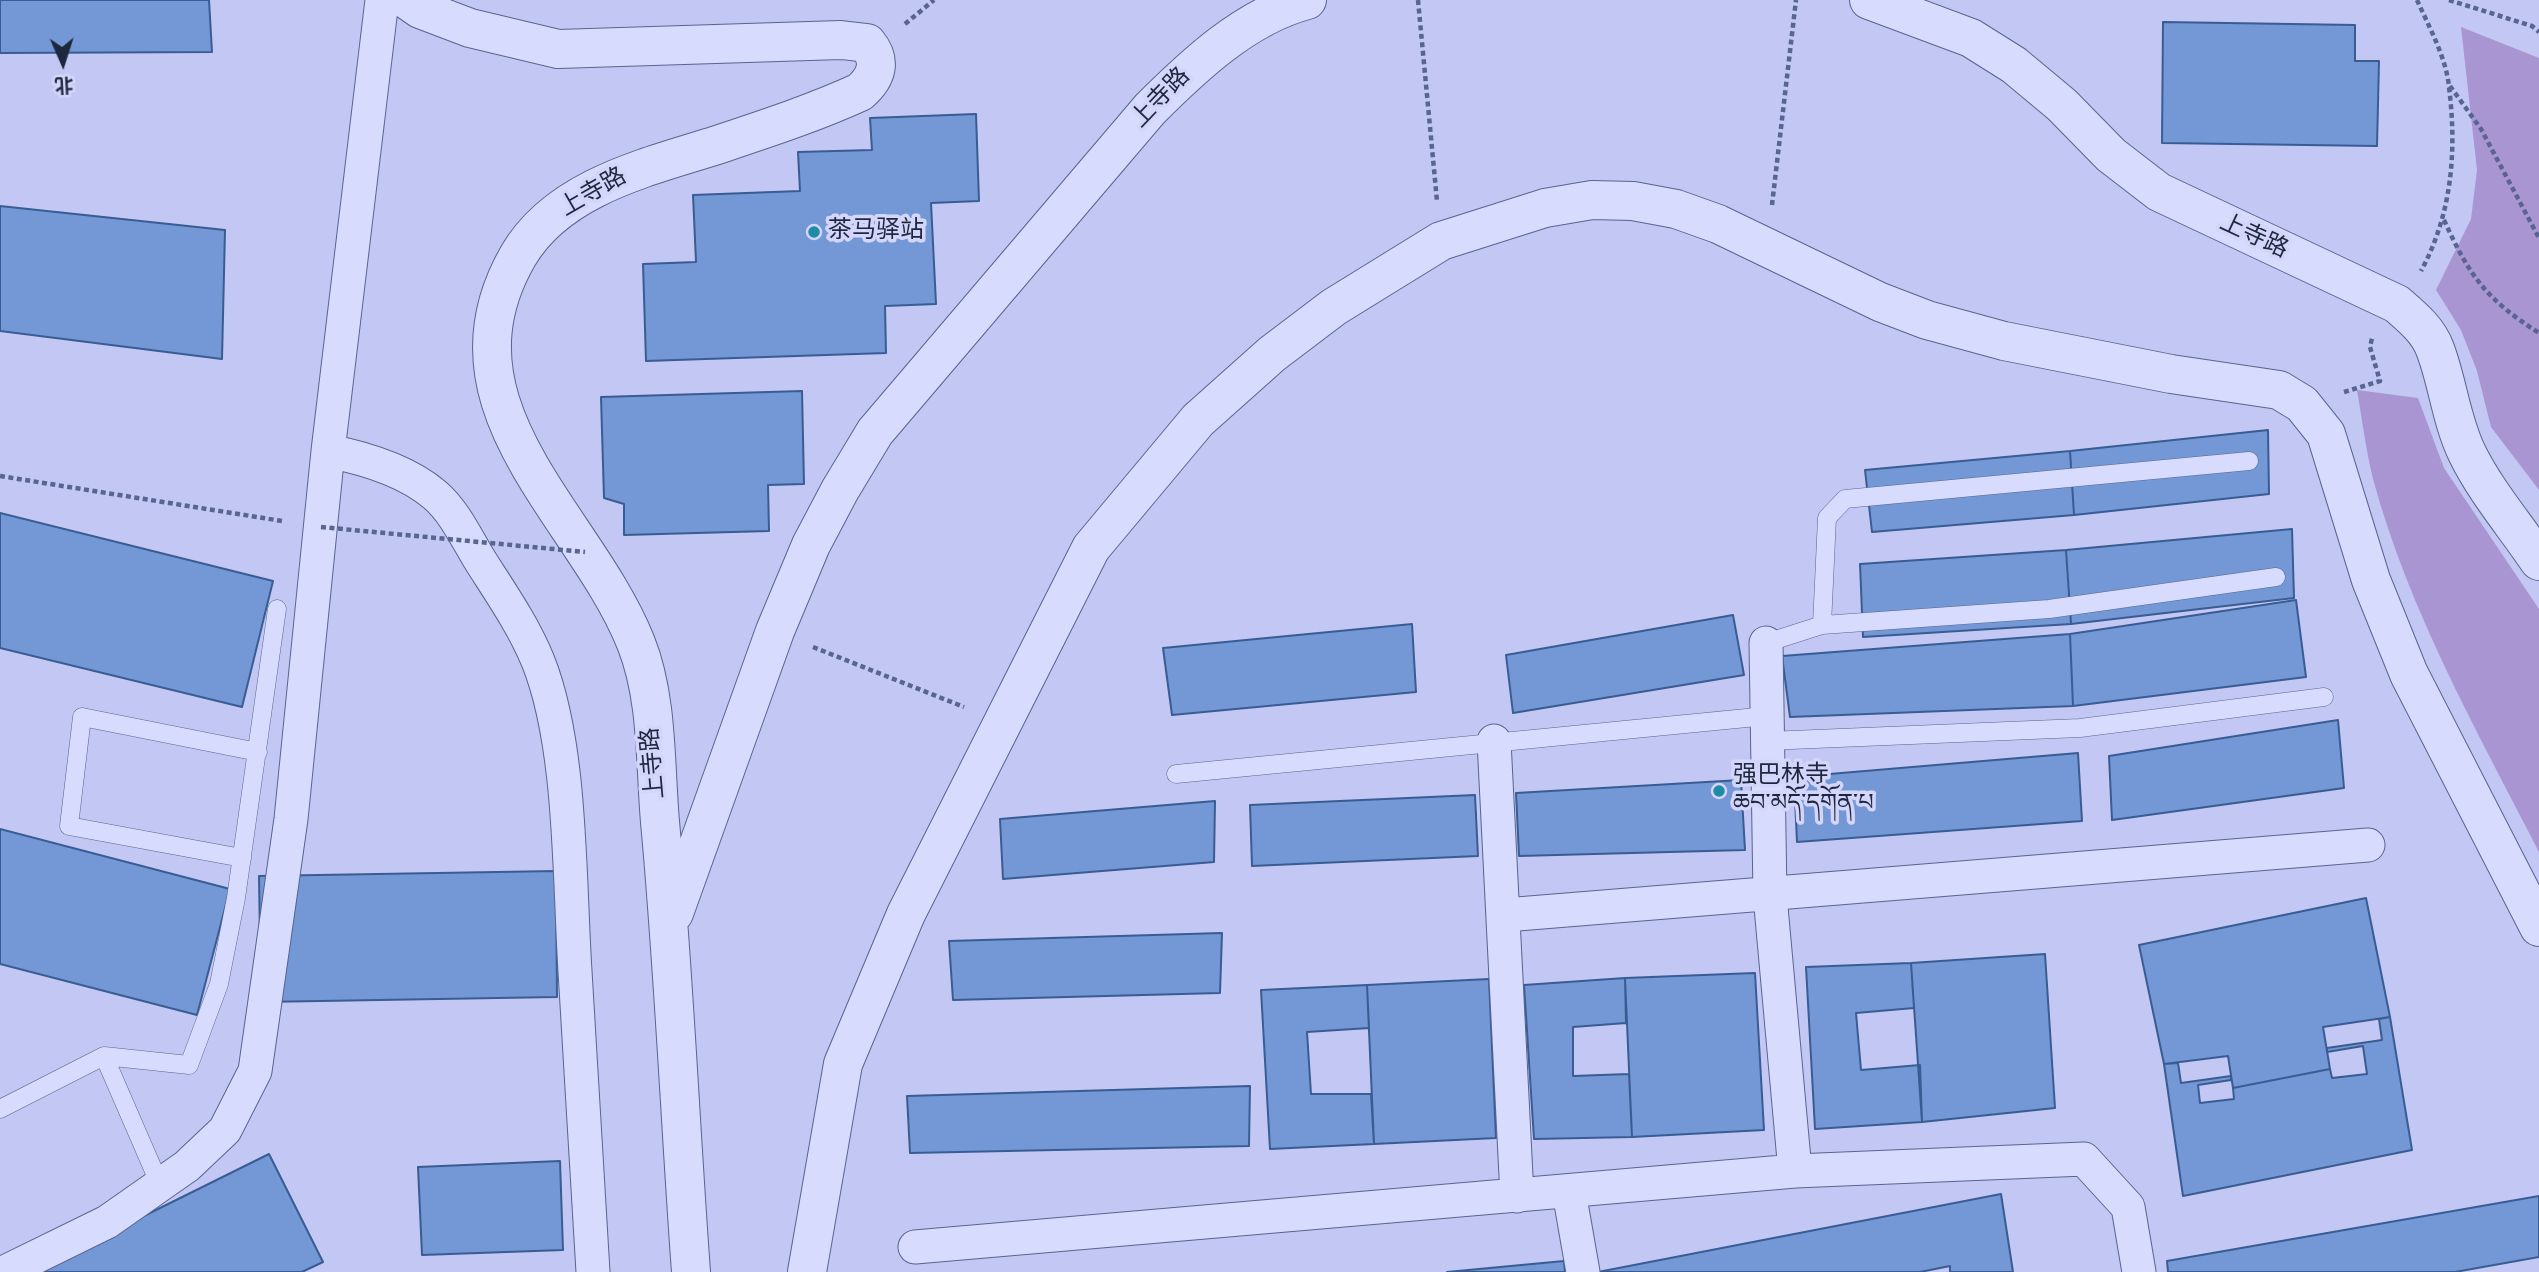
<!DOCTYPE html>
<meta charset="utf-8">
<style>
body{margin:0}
#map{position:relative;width:2539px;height:1272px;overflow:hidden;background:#c3c7f3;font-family:Spectral,"Noto Sans SC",serif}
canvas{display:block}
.north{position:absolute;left:28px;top:28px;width:70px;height:70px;-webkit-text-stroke:5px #d3d6fa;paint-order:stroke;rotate:177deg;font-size:19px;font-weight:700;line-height:28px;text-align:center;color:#1d273e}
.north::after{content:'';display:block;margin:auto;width:24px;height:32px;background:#1d273e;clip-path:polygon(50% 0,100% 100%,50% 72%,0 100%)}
</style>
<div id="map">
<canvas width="2539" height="1272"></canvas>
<div class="north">北</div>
</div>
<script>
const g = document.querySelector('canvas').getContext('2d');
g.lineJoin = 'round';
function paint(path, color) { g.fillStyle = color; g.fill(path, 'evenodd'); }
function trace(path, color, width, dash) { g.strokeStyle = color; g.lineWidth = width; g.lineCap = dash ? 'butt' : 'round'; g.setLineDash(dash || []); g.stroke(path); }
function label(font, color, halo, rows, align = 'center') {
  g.font = font + ' Spectral,"Noto Sans SC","Noto Serif Tibetan",serif'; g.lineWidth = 7; g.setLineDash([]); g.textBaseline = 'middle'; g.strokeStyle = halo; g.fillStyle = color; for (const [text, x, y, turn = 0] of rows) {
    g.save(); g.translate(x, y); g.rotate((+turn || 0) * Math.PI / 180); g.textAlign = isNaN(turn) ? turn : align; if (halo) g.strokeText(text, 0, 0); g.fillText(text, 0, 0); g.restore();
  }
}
paint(new Path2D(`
 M2461 27 2539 58V490L2491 427 2477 371 2461 330 2436 290 2471 219 2477 170Z
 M2357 390 2418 398 2444 468 2539 609V852C2477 731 2409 611 2373 479 2366 450 2362 419 2357 390Z`), '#aa95d3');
const building = new Path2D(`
 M0 0H209L212 52 0 53Z
 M2163 22 2355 25V61H2379L2377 146 2162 143Z
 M976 114 979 201 931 203 936 304 885 306 886 353 646 361 643 264 696 262 693 195 800 191 798 152 872 150 870 118Z
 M0 206 225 230 222 359 0 331Z
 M802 391 804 484 768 485 769 531 624 535V504L604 498 601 397Z
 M2268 430 2269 494 2074 515 2070 451Z
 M2070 451 2074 515 1872 532 1865 470Z
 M0 513 273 581 242 707 0 648Z
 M2292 529 2294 598 2071 624 2066 550Z
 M2066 550 2071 624 1863 637 1860 564Z
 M2296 600 2306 677 2073 706 2070 634Z
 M1733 615 1744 675 1513 713 1506 655Z
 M1412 624 1416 692 1172 715 1163 648Z
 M2070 634 2073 706 1790 717 1782 656Z
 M2338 720 2344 788 2112 820 2109 756Z
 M2078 753 2082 821 1797 842 1794 777Z
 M1741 780 1745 850 1519 856 1516 793Z
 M1475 795 1478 856 1252 866 1250 805Z
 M1215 801 1214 862 1003 879 1000 819Z
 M0 829 230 889 197 1015 0 964Z
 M556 871 557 997 261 1002 259 876Z
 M2366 898 2390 1017 2323 1027 2330 1069 2233 1088 2228 1056 2164 1064 2139 945Z
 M1222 933 1220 993 953 1000 949 941Z
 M2045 954 2055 1108 1922 1122 1911 963Z
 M1911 963 1914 1008 1856 1013 1861 1070 1920 1065 1922 1122 1815 1129 1806 967Z
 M1755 973 1764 1130 1632 1137 1625 978Z
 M1625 978 1626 1023 1573 1027V1076L1629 1074 1632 1137 1534 1139 1524 985Z
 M1489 979 1496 1138 1374 1144 1367 985Z
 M1367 985 1369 1028 1307 1032 1311 1094H1371L1374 1144 1270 1149 1261 990Z
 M2390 1017 2412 1150 2183 1196 2164 1064 2178 1063 2181 1083 2231 1076V1080L2198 1085 2200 1103 2234 1099 2233 1088 2330 1069 2332 1078 2367 1074 2363 1046 2327 1052V1048L2382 1040 2379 1019Z
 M1250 1086 1249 1146 910 1153 907 1096Z
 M269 1154 323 1262 302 1272H31Z
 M560 1161 563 1250 422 1255 418 1167Z
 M2001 1194 2013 1272H1950V1266L1920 1272H1598Z
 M2539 1196V1257L2455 1272H2168L2167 1261Z
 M1564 1261 1565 1272H1447Z`);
paint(building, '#7498d6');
trace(building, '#395c93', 2);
const service = new Path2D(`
 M1822 625 1827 518 1845 499 2249 461
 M1766 643 1822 625 2049 609 2276 577
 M1767 741 2080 728 2324 697
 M1176 774 1767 716
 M242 858 69 826 82 717 258 752
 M104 1056 189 1065 219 984 236 898 277 609
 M0 1109 104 1056 160 1185`);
const minor = new Path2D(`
 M328 451C364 458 407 471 435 495 456 513 468 542 483 565 503 596 524 627 538 661 572 746 569 878 575 971 581 1071 587 1172 593 1272
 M1766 643 1770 896 1795 1171
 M1494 741 1517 1196
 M1505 915 2368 845
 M1569 1192 1583 1272
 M915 1247 1795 1171 2084 1159 2128 1207 2139 1272
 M5 1272 107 1222 187 1166 225 1130 255 1071 291 819 328 451 382 0`);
const tertiary = new Path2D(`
 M407 0 420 9 470 28 558 49 841 40 867 43C882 61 877 77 860 92 814 113 765 129 717 145 648 167 558 187 518 256 431 407 585 515 636 643 658 698 655 764 660 822 674 972 680 1122 691 1272
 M1869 0 1971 38 2014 65 2062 105 2111 155 2159 192 2397 304C2412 317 2428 330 2435 349 2448 383 2451 420 2467 453 2486 492 2515 525 2539 561
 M674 913 775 631 811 545 840 490 875 432 1150 109C1194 65 1246 16 1307 0
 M807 1272 843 1064 906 914 1091 548 1198 420 1272 354 1334 307 1441 241 1545 208 1592 200 1633 201 1676 209 1718 224 1880 302 1927 320 2004 341 2171 374 2279 390 2302 404 2326 434 2371 580 2409 674 2539 927`);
trace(service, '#576590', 19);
trace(minor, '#576590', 35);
trace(tertiary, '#576590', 40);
trace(new Path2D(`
 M1418 0 1437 201
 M2417 0C2429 27 2446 57 2449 87 2457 151 2452 214 2421 271
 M2449 0 2532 26 2539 32
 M905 24 934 0
 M2450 86 2481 129 2539 238
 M1772 205 1796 0
 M2444 220C2470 277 2486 299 2539 333
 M2344 392 2380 381 2370 347 2372 338
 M0 476 282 521
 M813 647 964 707`), '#576590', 4.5, [5, 3.5]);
trace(service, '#d7dbfd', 18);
trace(minor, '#d7dbfd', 33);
trace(tertiary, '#d7dbfd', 38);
trace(new Path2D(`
 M321 527 585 552`), '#576590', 4.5, [5, 3.5]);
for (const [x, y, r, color] of [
 [814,232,7,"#1f8ba7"],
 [1719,791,7,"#1f8ba7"]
]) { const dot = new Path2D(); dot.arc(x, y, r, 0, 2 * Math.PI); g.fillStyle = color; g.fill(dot); trace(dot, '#d3d6fa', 2.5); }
label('24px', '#1d273e', '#d3d6fa', [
 ["上寺路",1162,99,-46],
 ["上寺路",594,194,-30],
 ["上寺路",2253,238,25],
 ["上寺路",655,763,-95]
]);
label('24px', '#1d273e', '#d3d6fa', [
 ["茶马驿站",828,232],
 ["强巴林寺",1733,777],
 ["ཆབ་མདོ་དགོན་པ",1733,805]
], 'left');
</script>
